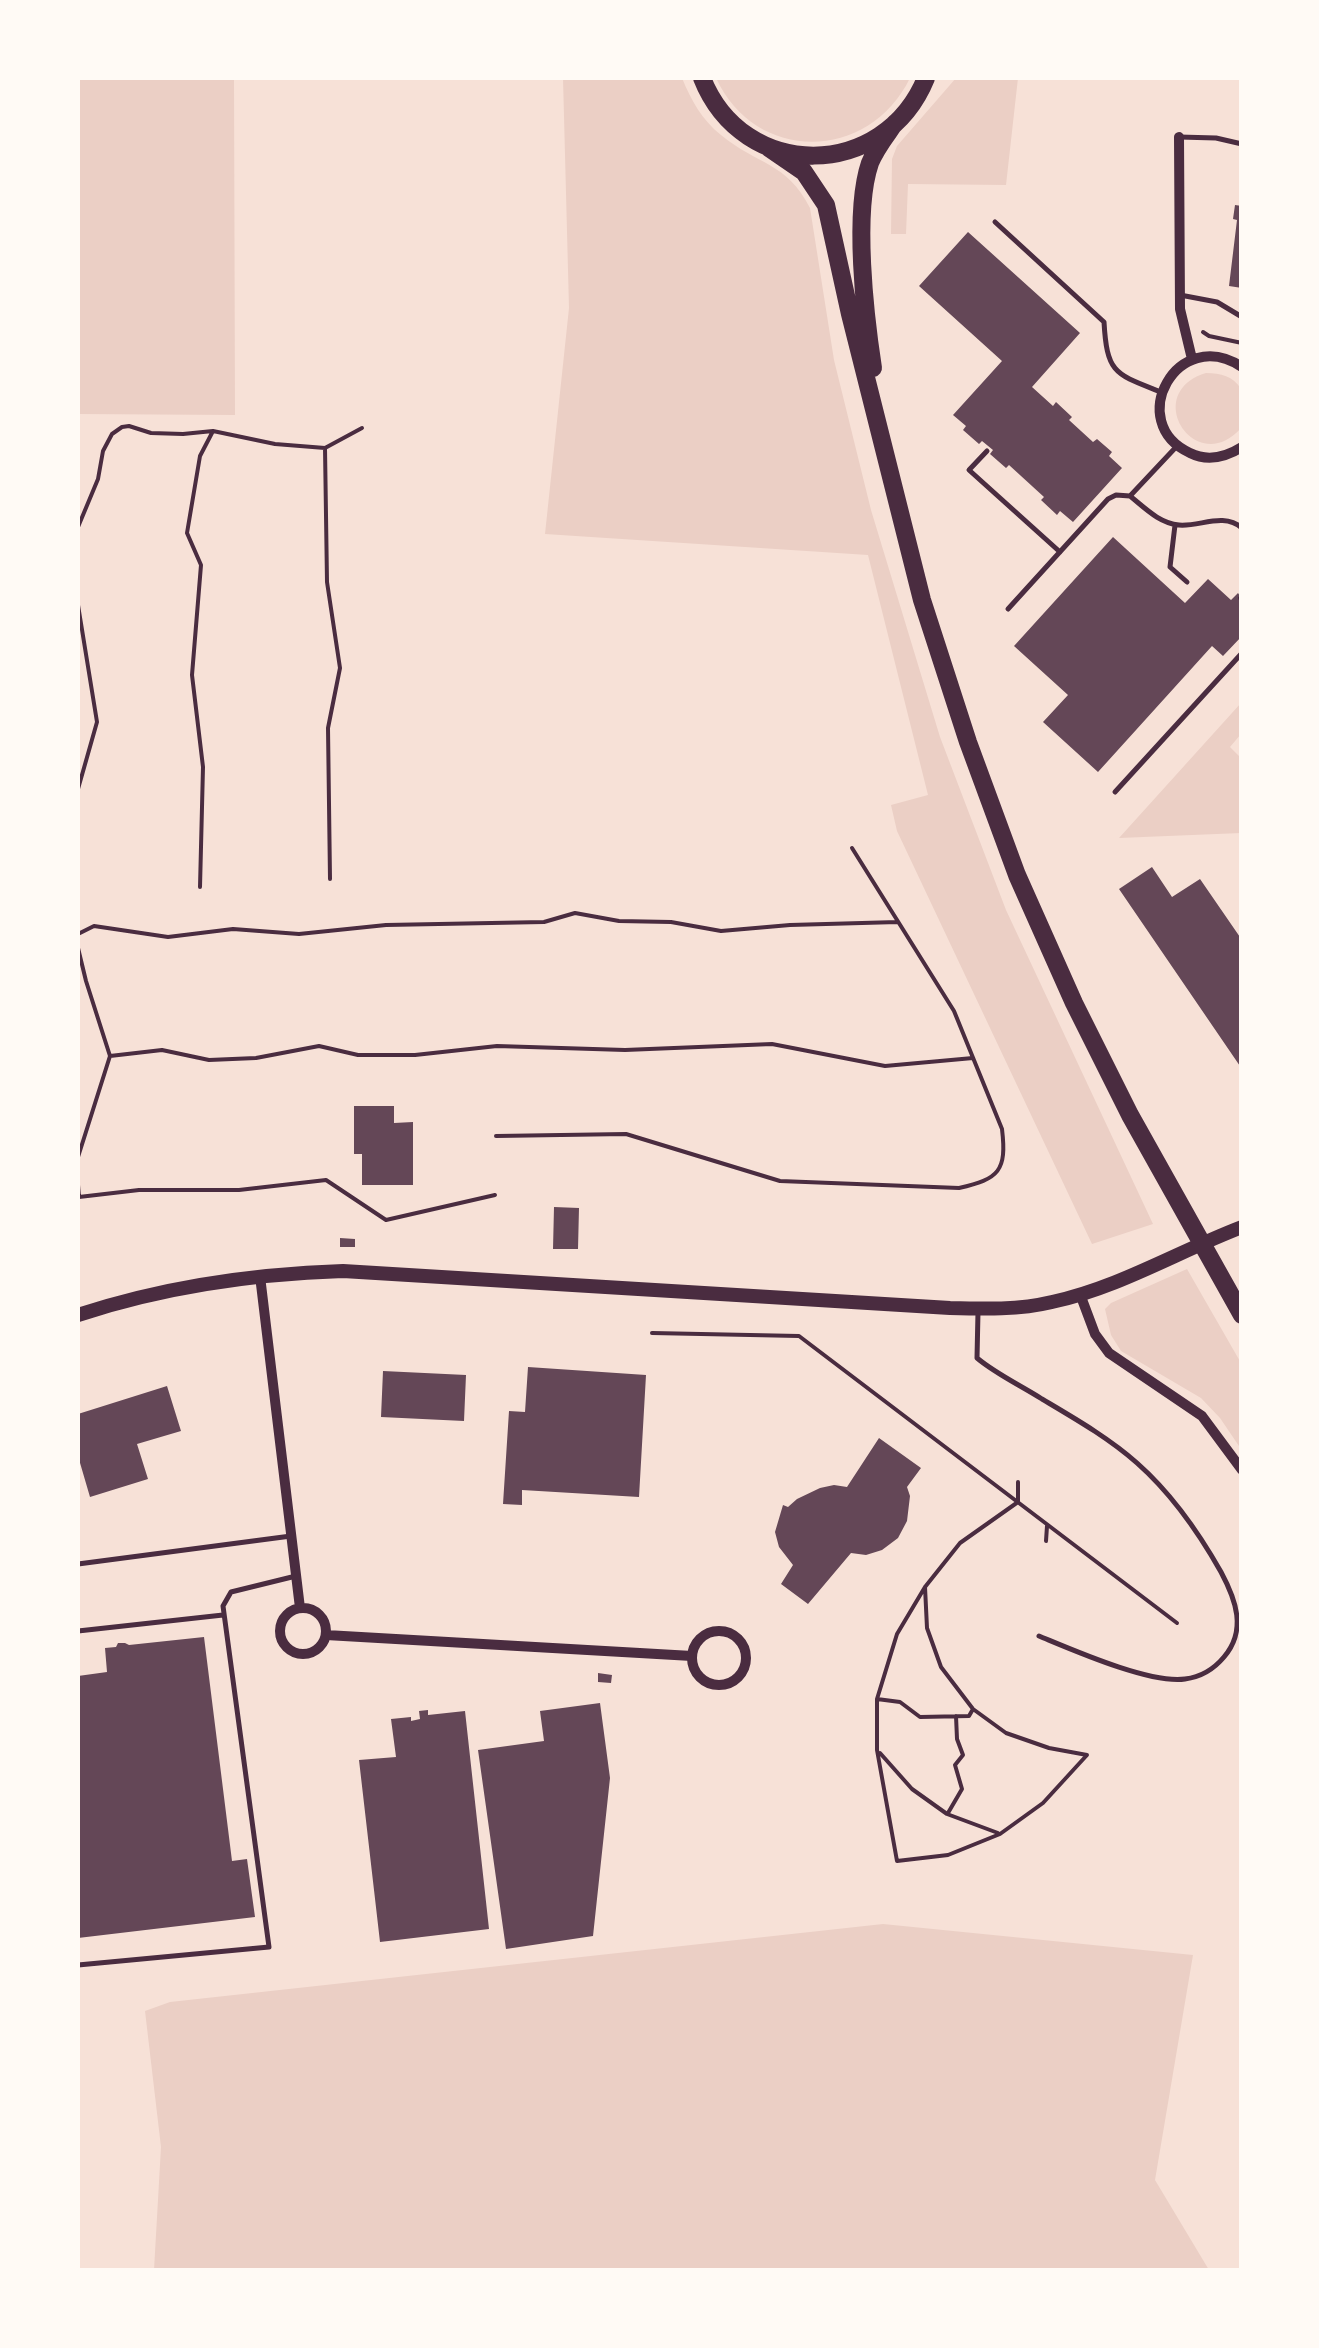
<!DOCTYPE html>
<style>
body{margin:0}
#map{position:relative;width:1319px;height:2348px;overflow:hidden;background:#f7e1d7;font-family:"Fira Sans Condensed",sans-serif}
canvas{display:block}
.frame{position:absolute;inset:0;border:80px solid #fffaf5;pointer-events:none}
</style>
<div id="map">
<canvas width="1319" height="2348"></canvas>
<div class="frame"></div>
</div>
<script>
const g = document.querySelector('canvas').getContext('2d');
g.lineJoin = 'round';
function paint(path, color) { g.fillStyle = color; g.fill(path, 'evenodd'); }
function trace(path, color, width, dash) { g.strokeStyle = color; g.lineWidth = width; g.lineCap = dash ? 'butt' : 'round'; g.setLineDash(dash || []); g.stroke(path); }
paint(new Path2D(`
 M78 78H234L235 415 78 414Z
 M563 78H682C691 100 702 120 721 135 757 165 787 162 810 208L834 360 871 510 940 737 1006 910 1153 1224 1092 1244 897 831 891 805 928 795 868 555 545 534 569 308Z
 M716 78H910C869 162 756 164 716 78Z
 M956 78H1018L1006 185 908 184 906 234H891L892 159 897 146Z
 M1206 373C1221 373 1233 376 1241 389V428C1196 479 1140 393 1206 373Z
 M1241 703V734L1230 747 1241 758V833L1119 838Z
 M1187 1269 1241 1363V1449L1220 1418 1201 1398 1121 1351 1111 1335 1105 1309 1111 1303Z
 M883 1924 1193 1955 1155 2180 1209 2270H154L161 2147 145 2011 170 2002Z`), '#ebcfc5');
paint(new Path2D(`
 M1235 205 1242 206V288L1229 286 1237 220 1233 219Z
 M968 232 1080 333 1032 387 1053 406 1056 402 1072 417 1069 420 1093 442 1097 439 1112 452 1109 456 1122 468 1073 522 1060 511 1057 515 1041 500 1044 497 1009 465 1006 468 990 454 993 450 982 441 979 444 963 430 966 426 953 415 1002 361 919 286Z
 M1113 537 1185 603 1208 579 1231 600 1238 593 1242 599V636L1223 656 1212 646 1098 772 1043 722 1068 695 1014 646Z
 M1152 867 1172 897 1200 879 1242 940V1069L1119 889Z
 M354 1106H394V1123L413 1122V1185H362V1154H354Z
 M554 1207 579 1208 578 1249H553Z
 M340 1238 355 1239V1247H340Z
 M528 1367 646 1375 639 1497 522 1490V1505L503 1504 509 1411 525 1412Z
 M383 1371 466 1375 464 1421 381 1417Z
 M167 1386 181 1431 137 1444 148 1479 90 1497 78 1456V1414Z
 M879 1438 921 1468 907 1487 910 1496 907 1521 898 1538 882 1550 866 1555 851 1553 808 1604 781 1584 793 1565 779 1547 775 1532 783 1505 788 1507 797 1499 820 1488 834 1485 847 1487Z
 M204 1637 232 1861 247 1859 255 1917 78 1938V1676L107 1672 105 1648 116 1647 118 1643H125L129 1645Z
 M598 1673 612 1675 611 1683 598 1682Z
 M600 1703 610 1778 593 1936 506 1949 478 1750 544 1741 540 1711Z
 M428 1710V1715L465 1711 489 1929 380 1942 359 1760 396 1757 391 1719 411 1717V1721L420 1719 419 1711Z`), '#644757');
trace(new Path2D(`
 M1203 332 1209 336 1242 343
 M325 448 327 582 340 668 328 728 330 879
 M78 527 98 479 103 451 112 434 122 427 129 426 151 433 183 434 213 431 275 444 325 448 362 428
 M1240 598 1242 597
 M78 605 97 722 78 789
 M200 887 203 767 192 675 201 565 187 533 200 456 213 431
 M78 934 94 926 168 937 233 929 299 934 386 925 544 922 575 913 619 921 671 922 721 931 790 925 898 922
 M78 948 86 981 110 1056 162 1050 209 1060 256 1058 319 1046 358 1055H415L497 1046 625 1050 772 1044 885 1066 973 1058
 M496 1136 626 1134 780 1181 959 1188C999 1179 1007 1171 1002 1129L954 1011 852 848
 M78 1157 110 1056
 M78 1185 79 1197 139 1190H239L326 1180 386 1220 495 1195
 M652 1333 799 1336 1177 1623
 M1046 1541 1047 1526
 M925 1587 927 1628 941 1667 973 1709 1006 1733 1049 1748 1087 1755 1043 1803 1000 1834 948 1855 897 1861 877 1750V1699L897 1634 925 1587 960 1543 1018 1502V1482
 M877 1699 900 1702 920 1717 969 1716 973 1709
 M880 1753 912 1789 947 1814 998 1833
 M948 1813 962 1789 955 1765 963 1755 957 1739 956 1716`), '#4a2c40', 4);
trace(new Path2D(`
 M1179 137 1216 138 1242 144
 M995 222 1104 322C1107 374 1115 374 1161 392
 M1180 295 1217 302 1242 317
 M1177 446 1130 496C1145 508 1159 523 1179 525 1200 527 1223 512 1242 528
 M987 451 969 470 1060 552
 M1175 525 1170 567 1187 582
 M1008 609 1108 499 1116 495 1130 496
 M1115 792 1242 653
 M978 1312 977 1358C996 1374 1020 1385 1042 1399 1074 1418 1109 1438 1137 1463 1171 1493 1199 1533 1221 1572 1236 1600 1247 1630 1224 1657 1214 1669 1201 1677 1185 1679 1150 1684 1073 1650 1039 1636
 M78 1564 291 1536
 M78 1631 223 1615
 M78 1965 269 1947 223 1606 231 1592 296 1576`), '#4a2c40', 5);
trace(new Path2D(`
 M1179 137 1180 309 1192 359
 M1242 367C1177 324 1124 423 1190 453 1208 462 1226 457 1242 447
 M260 1276 300 1608
 M1080 1294 1095 1334 1109 1353 1202 1416 1242 1470
 M280 1631a23 23 0 1 1 46 0a23 23 0 1 1-46 0Z
 M692 1658a27 27 0 1 1 54 0a27 27 0 1 1-54 0Z
 M326 1635 692 1656`), '#4a2c40', 10);
trace(new Path2D(`
 M78 1315C163 1287 253 1274 343 1271L950 1308C984 1309 1019 1310 1052 1302 1118 1288 1179 1251 1242 1227`), '#4a2c40', 14);
trace(new Path2D(`
 M702 78C743 182 884 181 926 78
 M769 148 804 172 826 205 850 314 922 600 968 742 1017 875 1074 1003 1130 1115 1242 1315
 M873 368C865 316 853 212 870 163 876 148 886 136 895 123`), '#4a2c40', 18);
</script>
